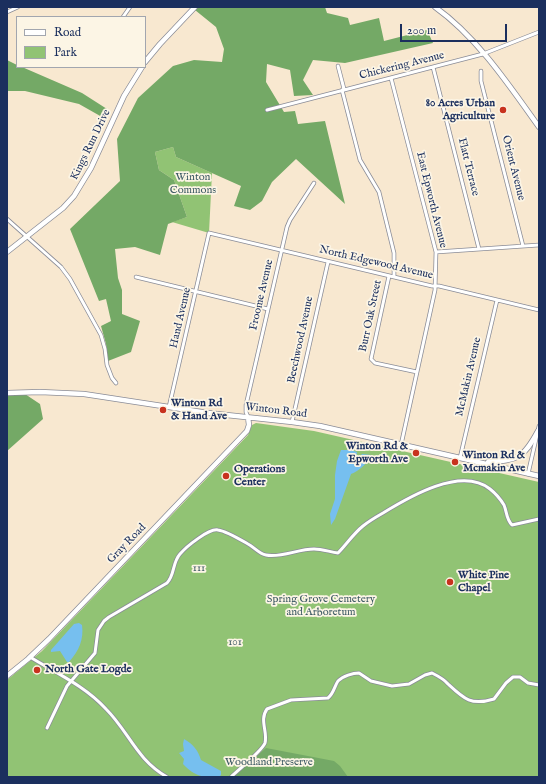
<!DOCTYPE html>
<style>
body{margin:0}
#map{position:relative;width:546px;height:784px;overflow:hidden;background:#f8e8d0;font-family:"IM FELL English",serif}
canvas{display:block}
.frame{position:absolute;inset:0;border:8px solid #1b2f5e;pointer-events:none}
.legend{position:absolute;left:16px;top:16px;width:130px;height:52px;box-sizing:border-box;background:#fcf5e5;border:1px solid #a2a6af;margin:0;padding:5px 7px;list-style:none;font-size:12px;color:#1b2f5e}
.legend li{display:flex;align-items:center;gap:8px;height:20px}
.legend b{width:20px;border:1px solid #a2a6af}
.scale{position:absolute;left:400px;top:24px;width:107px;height:18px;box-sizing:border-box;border:2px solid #1b2f5e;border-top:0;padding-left:5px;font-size:12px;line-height:14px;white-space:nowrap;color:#1b2f5e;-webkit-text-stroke:3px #fcf5e5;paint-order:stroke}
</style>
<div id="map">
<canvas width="546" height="784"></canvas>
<div class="frame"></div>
<ul class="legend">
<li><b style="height:5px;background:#fff"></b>Road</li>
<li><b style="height:11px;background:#91c374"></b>Park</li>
</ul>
<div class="scale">200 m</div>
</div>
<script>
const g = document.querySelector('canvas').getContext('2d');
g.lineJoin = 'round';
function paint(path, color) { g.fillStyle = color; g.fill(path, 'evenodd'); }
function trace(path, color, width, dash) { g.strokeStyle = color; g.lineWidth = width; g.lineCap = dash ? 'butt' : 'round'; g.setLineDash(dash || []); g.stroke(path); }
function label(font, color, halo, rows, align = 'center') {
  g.font = font + ' "IM FELL English",serif'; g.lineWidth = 3.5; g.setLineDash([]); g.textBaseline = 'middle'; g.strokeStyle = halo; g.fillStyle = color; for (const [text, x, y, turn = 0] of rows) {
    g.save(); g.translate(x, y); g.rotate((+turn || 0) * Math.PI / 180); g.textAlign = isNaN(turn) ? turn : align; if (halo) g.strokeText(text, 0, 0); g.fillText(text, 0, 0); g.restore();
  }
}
paint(new Path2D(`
 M173 147 176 157 212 173 209 233 172 222 187 217 174 180 159 170 155 152Z
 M256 423 314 431 539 482V777H7V680L42 651 248 435 252 425Z`), '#91c374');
paint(new Path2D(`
 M198 7H325L327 13 348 18 350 25 379 18 384 41 427 30 433 43 345 63 313 60 303 80 313 95 294 96 290 70 267 64 266 82 284 112 295 111 298 124 325 121 345 204 296 159 272 182 262 201 250 210 234 206 241 186 176 157 173 147 155 152 159 170 174 180 187 217 168 224 160 255 135 247 115 249 118 278 122 290V314L140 321 131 352 108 361 106 344 101 326 111 321 106 299 99 301 70 229 120 181 117 139 138 98 173 66 194 60 222 62 224 49 216 27 195 10Z
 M7 60 17 65V67H22L82 93 107 109 102 117 79 104 25 91H7Z
 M22 392 40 404 43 419 7 451V393Z
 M266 748 334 761 340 766 348 777H233Z`), '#74a966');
paint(new Path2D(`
 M341 450H350L357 452 356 461 362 454 371 455C367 464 359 471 351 474L335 519 331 525 330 514 335 499V475L337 461Z
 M79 623 82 625C84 639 79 651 69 662H67L60 651 51 652V650L74 624Z
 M184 739C193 744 198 750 201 760L221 771V775L219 777C203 777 195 777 183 764L184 759 179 753 184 751 183 744Z`), '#76bfef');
const street = new Path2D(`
 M7 12 18 7
 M123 17 130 7
 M338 66 344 89
 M433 67 479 249
 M481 71V81L523 246
 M391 78 436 252 435 290 401 445
 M342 90 360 160 379 192 394 253V277
 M267 110 483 54 539 32
 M7 219 61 267 70 279 101 335 105 349 107 365 112 378 116 383
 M436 252 539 245
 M389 276 371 359 375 363 417 372
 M136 277 268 309
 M169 407 209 233 432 286H439L539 310
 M248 417 246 412V405L287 227 290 220 314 183
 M292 422 328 262
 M460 458 497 300
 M528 474 539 426
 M30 657C56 673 85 686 106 709 129 732 136 759 167 777
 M47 728 67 686 95 653 98 630 104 621 109 617 167 583C175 575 172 563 180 554 186 547 209 528 218 530 226 531 241 540 248 544 254 547 259 554 266 555 281 558 298 549 314 549 322 549 330 552 338 553 347 544 353 534 363 526 369 521 376 517 383 513 409 497 461 466 490 489 495 493 501 500 504 505 507 512 506 519 512 525L539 519
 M231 777C238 770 262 751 265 743 268 732 259 720 267 709L291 700 328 698C334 693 334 687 338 681 343 676 353 673 359 673L371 681 392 686 409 684 425 675 432 673C438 676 444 679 448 684 464 699 471 706 494 699L506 683 513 677H520L528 683 539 685`);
const secondary = new Path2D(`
 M435 7C477 37 509 85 539 127
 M145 62 160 44 195 7
 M7 252 63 208 74 196 91 168 124 96 142 67
 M7 393 40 392 84 394 208 413 292 422 320 426 539 476
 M488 462C518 460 523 459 538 431
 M7 676 28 659 49 639 247 431 249 425 248 417`);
trace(street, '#8a8c97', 4.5);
trace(secondary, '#8a8c97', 6);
trace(street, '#fff', 3);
trace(secondary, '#fff', 4.5);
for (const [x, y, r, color] of [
 [503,110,4,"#c8321e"],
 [163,410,4,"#c8321e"],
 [416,453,4,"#c8321e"],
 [455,462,4,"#c8321e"],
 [226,476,4,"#c8321e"],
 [450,582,4,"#c8321e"],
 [37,670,4,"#c8321e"]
]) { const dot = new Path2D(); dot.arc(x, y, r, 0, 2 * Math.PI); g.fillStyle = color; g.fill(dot); trace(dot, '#fcf5e5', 1.5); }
label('11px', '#1b2f5e', '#fcf5e5', [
 ["Chickering Avenue",402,66,-14],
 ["Kings Run Drive",91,145,-64],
 ["Flatt Terrace",468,167,76],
 ["Orient Avenue",513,168,76],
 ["East Epworth Avenue",431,200,76],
 ["North Edgewood Avenue",376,263,13],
 ["Froome Avenue",262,295,-77],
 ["Burr Oak Street",371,316,-78],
 ["Hand Avenue",181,318,-77],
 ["Beechwood Avenue",301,340,-78],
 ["McMakin Avenue",469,377,-77],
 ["Winton Road",276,411,7],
 ["Gray Road",127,544,-46]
]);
label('bold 11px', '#1b2f5e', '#fcf5e5', [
 ["80 Acres Urban",495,104,"right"],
 ["Agriculture",495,117,"right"],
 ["Winton Rd",171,404],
 ["& Hand Ave",171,417],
 ["Winton Rd &",408,447,"right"],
 ["Epworth Ave",408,460,"right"],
 ["Winton Rd &",463,456],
 ["Mcmakin Ave",463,469],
 ["Operations",234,470],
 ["Center",234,483],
 ["White Pine",458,576],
 ["Chapel",458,589],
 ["North Gate Logde",45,670]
], 'left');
label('11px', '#3e5b65', '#fcf5e5', [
 ["Winton",193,178],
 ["Commons",193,191],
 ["111",199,569],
 ["Spring Grove Cemetery",321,600],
 ["and Arboretum",321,613],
 ["101",235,643],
 ["Woodland Preserve",269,763]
]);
</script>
